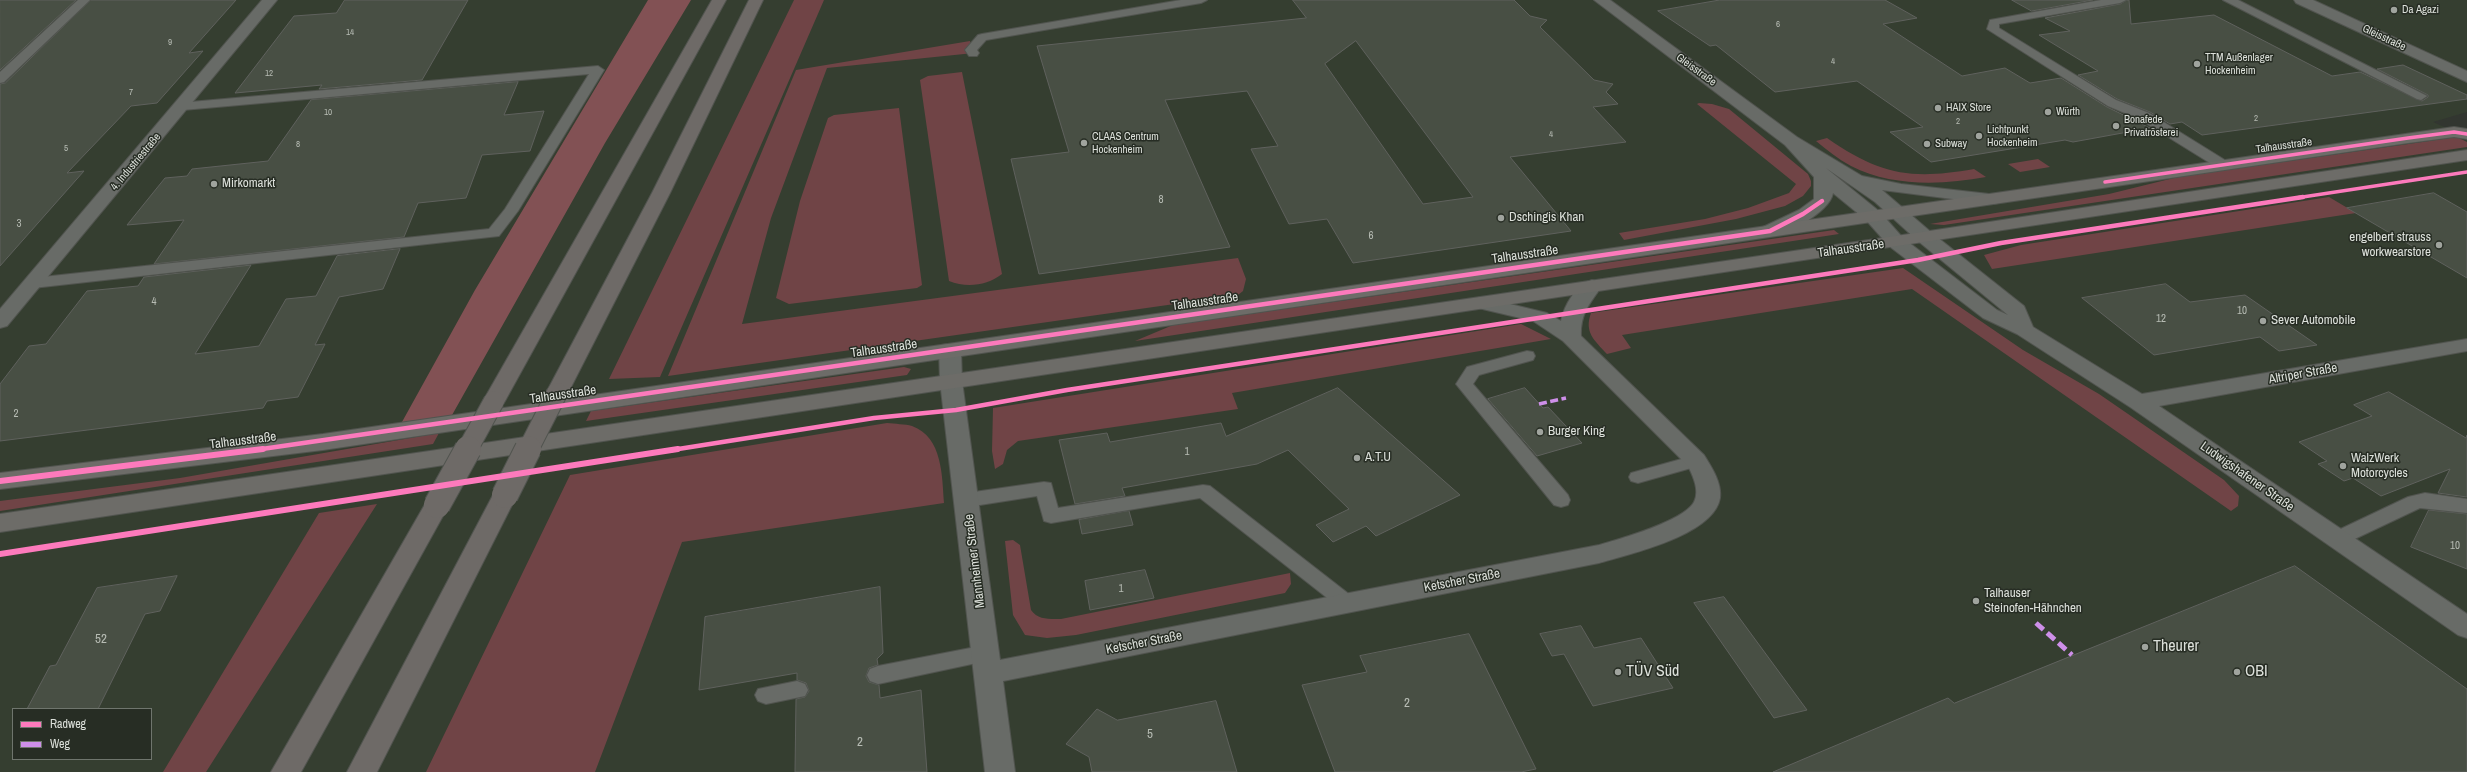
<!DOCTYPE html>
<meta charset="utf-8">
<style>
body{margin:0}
#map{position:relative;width:2467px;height:772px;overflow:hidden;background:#323630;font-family:"Archivo Narrow",sans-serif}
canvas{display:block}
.legend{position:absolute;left:12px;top:708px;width:140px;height:52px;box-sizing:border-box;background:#272d24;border:1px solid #6f756d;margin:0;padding:5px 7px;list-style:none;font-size:12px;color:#dce0da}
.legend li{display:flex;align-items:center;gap:8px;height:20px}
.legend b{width:20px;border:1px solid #6f756d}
</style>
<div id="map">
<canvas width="2467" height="772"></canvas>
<ul class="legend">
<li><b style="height:5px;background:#fd7abc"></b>Radweg</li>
<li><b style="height:5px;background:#ce8fe9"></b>Weg</li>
</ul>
</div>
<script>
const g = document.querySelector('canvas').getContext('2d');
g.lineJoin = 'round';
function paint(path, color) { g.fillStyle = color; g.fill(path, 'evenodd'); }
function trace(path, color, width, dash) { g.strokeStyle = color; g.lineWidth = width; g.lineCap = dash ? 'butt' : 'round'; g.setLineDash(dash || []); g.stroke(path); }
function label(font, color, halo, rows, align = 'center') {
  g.font = font + ' "Archivo Narrow",sans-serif'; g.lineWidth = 3; g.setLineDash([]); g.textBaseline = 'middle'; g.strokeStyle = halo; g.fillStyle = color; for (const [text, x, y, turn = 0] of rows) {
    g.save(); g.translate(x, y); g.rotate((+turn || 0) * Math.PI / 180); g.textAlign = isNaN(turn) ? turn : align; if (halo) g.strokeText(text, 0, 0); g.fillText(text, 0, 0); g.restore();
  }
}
paint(new Path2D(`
 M0 0H2467V112L2433 122 2467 137V772H0ZM13 709H151V759H13Z`), '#353e30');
paint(new Path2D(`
 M794 0H824L660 377 609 379Z
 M970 41 974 53 827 68 771 218 742 324 1238 258 1246 279 1243 291 1238 295 668 376 796 70Z
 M962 72 1002 274C987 286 966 288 949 281L920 80 928 76Z
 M1699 103 1712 104 1729 109 1808 174 1811 181V186L1803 196 1785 206 1736 219 1624 240 1619 233 1705 219 1748 208 1789 193 1796 184 1697 104Z
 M899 108 922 285 917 288 789 304 776 298 800 201 828 118 834 115Z
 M2457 137 2467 142V147L1944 225 1930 224 2109 194 2178 177Z
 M1827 138C1880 175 1911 180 1974 169L1986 177C1942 185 1892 187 1851 166 1838 159 1827 150 1816 141Z
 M2038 159 2050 167 2020 172 2008 164Z
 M2329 197 2356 213 1992 269 1984 255 2021 245Z
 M1834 230 1839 234 1135 341 1173 325Z
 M1903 268 2023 350 2099 394 2224 480 2239 496 2238 506 2231 511 1912 289 1622 335 1631 348 1607 354C1594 340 1584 332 1591 313Z
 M1521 324 1551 339 1232 393 1238 409 1018 441 1007 450 1003 464 995 469 992 451 993 408Z
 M904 367 911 369 907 375 586 421 591 411Z
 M887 423C895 424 905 424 912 426 943 437 942 477 944 503L682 542 595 772H426L570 475Z
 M439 433 433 444 0 511V501L180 478Z
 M377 504 206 772H163L319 513Z
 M1013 540 1020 545 1031 610C1038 620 1049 619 1061 619L1290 573 1291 584 1285 593 1076 635 1047 638 1025 635 1013 615 1005 541Z`), '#704446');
paint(new Path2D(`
 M648 0H691L605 143 447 424 397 431 475 290Z`), '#825154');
const building = new Path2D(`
 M0 0H76L0 70Z
 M91 0H236L189 53 203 51 157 103 131 106 67 173 84 171 0 266V84L5 83Z
 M345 0H468L422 80 319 89 322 85 235 93 294 16 336 13Z
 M1293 0H1514L1530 16 1547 20 1540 27 1594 80 1613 84 1606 92 1618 104 1593 107 1626 142 1510 157 1571 231 1353 263 1327 219 1289 224 1251 149 1278 146 1247 91 1165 100 1230 247 1039 274 1011 159 1069 152 1037 46 1306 18ZM1356 41 1473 197 1423 204 1325 64Z
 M1720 0H1885L1917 18 1883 24 1962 76 2005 68 2030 83 2061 78 2107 107 2150 128 2073 142 2065 140 1931 162 1890 132 1923 127 1857 81 1775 92 1716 45 1710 46 1658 11Z
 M2012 0H2093L2032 11Z
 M2127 0H2129L2131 24 2214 15 2332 76 2360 72 2422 101 2428 97V95L2377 69 2403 65 2467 95V99L2202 135 2182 122 2170 124 2150 112 2117 99 2078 75 2098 71 2039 35 2070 31 2045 18 2120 4Z
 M518 82 504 115 544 111 530 151 482 155 466 198 418 203 404 237 154 264 184 220 127 225 165 178 187 176 192 169 268 161 311 100Z
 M2434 193 2467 212V278L2347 208Z
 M400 249 383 289 339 297 315 345 325 344 298 397 267 401 263 408 0 441V384L29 346 46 344 87 291 138 286 144 277 251 265 195 354 259 346 286 299 316 296 337 256Z
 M2166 284 2190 302 2245 295 2317 345 2279 351 2260 337 2154 355 2082 298Z
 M1338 388 1460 495 1376 536 1366 526 1333 542 1316 525 1349 509 1288 450 1257 464 1122 488 1125 496 1075 504 1059 440 1107 433 1110 442 1221 423 1226 436Z
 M1525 388 1543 408 1548 407 1582 443 1537 456 1488 399Z
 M2389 392 2466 438 2467 435V497L2438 493 2450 469 2381 496 2353 478 2344 481 2318 464 2327 461 2299 442 2372 416 2354 405Z
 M2429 510 2467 514V569L2411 547Z
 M1129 511 1133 525 1082 534 1079 520Z
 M2295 566 2467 689V772H1773L1948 698 1954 703Z
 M1145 570 1154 598 1090 610 1085 581Z
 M177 576 160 611 145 614 98 709H27L50 666 56 665 97 588Z
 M880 587 883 653 877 659 878 665 869 668 866 676 869 682 879 685 880 698 921 690 927 772H795L796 699 805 697 809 691 806 683 797 680V673L699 690 705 617Z
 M1724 597 1807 710 1774 718 1694 603Z
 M1581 626 1594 648 1641 638 1673 688 1593 706 1564 654 1552 656 1540 634Z
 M1469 634 1536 769 1521 772H1335L1302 685 1367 672 1360 656Z
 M1216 701 1237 772H1092L1089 757 1066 744 1097 709 1117 720Z`);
paint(building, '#484f44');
trace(building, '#5f615d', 1);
const lane = new Path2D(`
 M78 0H90L4 82 0 83V72Z
 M1181 0H1207L1201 3 986 40 977 50 979 53 977 56H969L965 50 978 35 982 34Z
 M2101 0H2126L2120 3 1999 24V28L2116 100 2149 113 2228 162 2230 165 2228 168H2218L2139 119 2108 106 1987 29 1990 20Z
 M2223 0H2238L2427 96 2421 100 2417 99Z
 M598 66 604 70 518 211 499 236 33 288 25 283 33 278 489 229 505 209 589 74 183 110 177 106 179 103Z
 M1527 351 1533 352 1535 356 1533 360 1479 375 1473 384 1568 495 1570 500 1568 505 1561 507 1554 505 1456 384 1467 367Z
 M1696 455 1702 457 1705 461 1702 465 1638 483 1631 481 1629 477 1631 473Z
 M1044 482 1051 483 1058 508 1203 485 1210 486 1354 598 1357 603 1354 608 1347 611 1340 608 1200 498 1051 523 1044 521 1037 496 967 507 960 505 958 500 960 495 967 493Z
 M2425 493 2467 499V513L2420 508 2344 544 2337 546 2330 544 2327 539 2330 534 2408 497Z
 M986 645 993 647 997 653 993 659 986 661 878 684 870 681 867 675 870 669 878 666Z
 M797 681 805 684 808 690 805 696 766 704 758 701 755 695 758 689Z`);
const street = new Path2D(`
 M262 0H277L7 326 0 328V309Z
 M1594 0H1610L1797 137 1862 176 1901 184 1998 195 2001 199 1998 203 1992 204 1882 190 1932 233 2024 306 2033 327 2142 394 2467 339V351L2159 406 2467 614V638L2458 635 2130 407 2017 334 1983 318 1889 246 1866 220 1833 193C1830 213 1781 239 1763 235L1761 231 1763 227 1799 210 1814 199V177L1785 145ZM1826 168 1875 202 1918 241 2008 315 1997 310 1903 238 1880 212Z
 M2294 0H2313L2467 71V82L2296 3Z
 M1592 280 1599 282 1602 286C1590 303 1580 314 1581 336L1704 455C1712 468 1722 483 1720 498 1714 535 1630 554 1599 563L1003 681 1015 772H985L940 381 939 350 942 345 950 344 958 345 961 350 962 381 1000 660 1599 545C1620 539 1684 521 1694 502 1700 491 1693 476 1688 466L1563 341 1533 321 1474 307 1471 303 1474 299 1481 297 1547 313 1561 321C1564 306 1576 284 1592 280Z`);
const secondary = new Path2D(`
 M2454 127 2467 129V139L2454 137 2408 143 323 450 0 489V473L323 434Z
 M2467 150V160L0 532V514L1896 236Z`);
const highway = new Path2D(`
 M712 0H726L505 401 502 406 494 408 486 406 483 401Z
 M749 0H763L670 193 568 393 565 398 557 400 549 398 546 393 652 193Z
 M505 487 514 489 517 495 377 772H347L493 495 496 489Z
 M437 496 446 499 449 505 301 772H271L428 499Z`);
trace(lane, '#51544f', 2);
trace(street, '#51544f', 2);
trace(secondary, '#51544f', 2);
trace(highway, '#51544f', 2);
paint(lane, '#686b67');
paint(street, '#686b67');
paint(secondary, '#6d6c68');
paint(highway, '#6e6a67');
const highwayBridgeFar1 = new Path2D(`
 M467 450 494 401
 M528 450 557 393`);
const highwayBridge = new Path2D(`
 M505 495 528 449
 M437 505 468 449`);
trace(highwayBridgeFar1, '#51544f', 22, []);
trace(highwayBridge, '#51544f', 28, []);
trace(highwayBridgeFar1, '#6e6a67', 20);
trace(highwayBridge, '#6e6a67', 26);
trace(new Path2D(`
 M1539 404 1566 398`), '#ce8fe9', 3.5, [8, 3.5]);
trace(new Path2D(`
 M2036 623 2072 655`), '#ce8fe9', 5, [10, 5]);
trace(new Path2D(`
 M2105 182 2408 138 2454 132 2467 134
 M2296 198 2467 172`), '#fd7abc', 3.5);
trace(new Path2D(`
 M255 450 1770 231 1803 214 1822 201
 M672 450 874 418 956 410 1067 390 1918 260 2001 243 2303 197`), '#fd7abc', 4.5);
trace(new Path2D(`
 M0 481 263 449
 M0 554 678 449`), '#fd7abc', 6);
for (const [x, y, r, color] of [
 [2394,10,4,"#a0a49e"],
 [2197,64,4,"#a0a49e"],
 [1938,108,4,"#a0a49e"],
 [2048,112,4,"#a0a49e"],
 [2116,126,4,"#a0a49e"],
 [1979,136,4,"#a0a49e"],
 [1084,143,4,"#a0a49e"],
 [1927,144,4,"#a0a49e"],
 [214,184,4,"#a0a49e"],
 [1501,218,4,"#a0a49e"],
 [2439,245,4,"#a0a49e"],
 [2263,321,4,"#a0a49e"],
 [1540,432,4,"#a0a49e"],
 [1357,458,4,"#a0a49e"],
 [2343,466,4,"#a0a49e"],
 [1976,601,4,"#a0a49e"],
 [2145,647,4,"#a0a49e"],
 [1618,672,4,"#a0a49e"],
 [2237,672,4,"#a0a49e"]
]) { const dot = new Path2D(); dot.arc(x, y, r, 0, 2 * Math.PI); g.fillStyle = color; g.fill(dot); trace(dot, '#272d24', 1.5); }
label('9px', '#b7bcb4', null, [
 ["6",1778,25],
 ["14",350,33],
 ["9",170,43],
 ["4",1833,62],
 ["12",269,74],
 ["7",131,93],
 ["10",328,113],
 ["2",2256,119],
 ["2",1958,122],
 ["4",1551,135],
 ["8",298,145],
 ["5",66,149]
]);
label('11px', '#dce0da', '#272d24', [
 ["Da Agazi",2402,10],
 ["TTM Außenlager",2205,58],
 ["Hockenheim",2205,71],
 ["HAIX Store",1946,108],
 ["Würth",2056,112],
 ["Bonafede",2124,120],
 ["Privatrösterei",2124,133],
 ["Lichtpunkt",1987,130],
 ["Hockenheim",1987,143],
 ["CLAAS Centrum",1092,137],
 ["Hockenheim",1092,150],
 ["Subway",1935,144]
], 'left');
label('11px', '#dce0da', '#272d24', [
 ["Gleisstraße",2384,38,25],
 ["Gleisstraße",1696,70,36],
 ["Talhausstraße",2284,146,-8],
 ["4. Industriestraße",136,162,-50]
]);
label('11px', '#b7bcb4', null, [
 ["8",1161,200],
 ["3",19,224],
 ["6",1371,236],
 ["4",154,302],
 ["10",2242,311],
 ["12",2161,319],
 ["2",16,414],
 ["1",1187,452],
 ["10",2455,546],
 ["1",1121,589]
]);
label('13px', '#dce0da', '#272d24', [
 ["Mirkomarkt",222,184],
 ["Dschingis Khan",1509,218],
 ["engelbert strauss",2431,238,"right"],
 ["workwearstore",2431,253,"right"],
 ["Sever Automobile",2271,321],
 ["Burger King",1548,432],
 ["A.T.U",1365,458],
 ["WalzWerk",2351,459],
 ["Motorcycles",2351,474],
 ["Talhauser",1984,594],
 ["Steinofen-Hähnchen",1984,609]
], 'left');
label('13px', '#dce0da', '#272d24', [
 ["Talhausstraße",1851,249,-8],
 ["Talhausstraße",1525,255,-8],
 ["Talhausstraße",1205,302,-8],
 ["Talhausstraße",884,349,-8],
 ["Altriper Straße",2303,374,-10],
 ["Talhausstraße",563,395,-8],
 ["Talhausstraße",243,441,-7],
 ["Ludwigshafener Straße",2247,477,35],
 ["Mannheimer Straße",975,561,-97],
 ["Ketscher Straße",1462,581,-11],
 ["Ketscher Straße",1144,643,-11]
]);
label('13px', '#b7bcb4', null, [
 ["52",101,640],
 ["2",1407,704],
 ["5",1150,735],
 ["2",860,743]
]);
label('16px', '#dce0da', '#272d24', [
 ["Theurer",2153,647],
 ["TÜV Süd",1626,672],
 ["OBI",2245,672]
], 'left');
</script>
